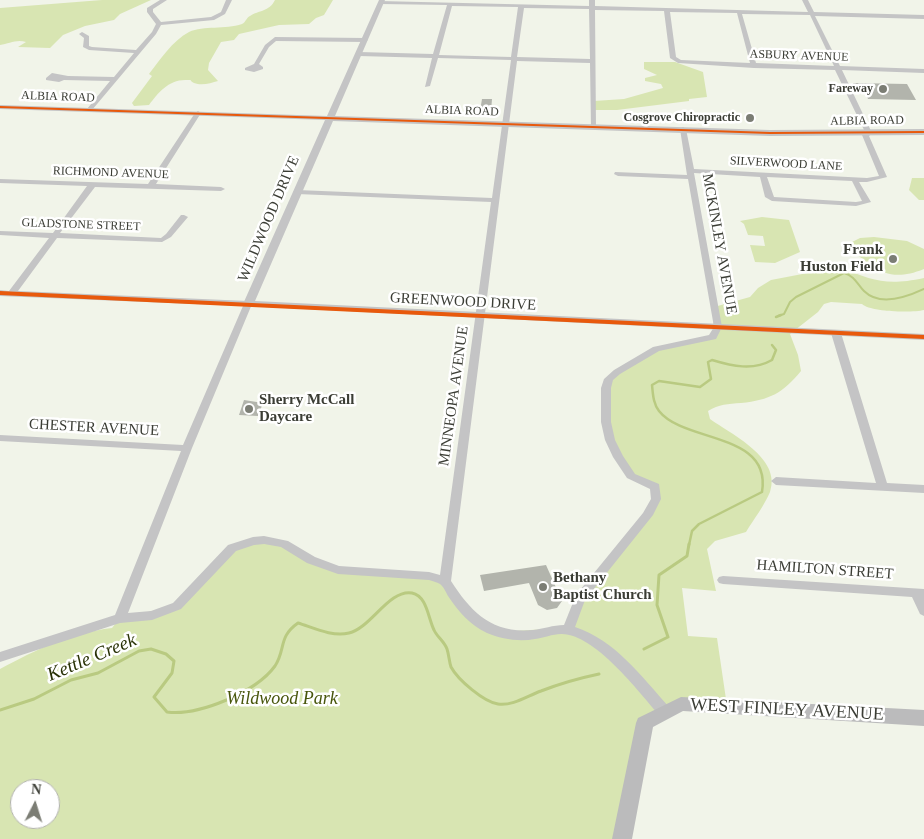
<!DOCTYPE html>
<style>
body{margin:0}
#map{position:relative;width:924px;height:839px;overflow:hidden;background:#f1f4e9;font-family:"Times New Roman",serif}
canvas{display:block}
.north{position:absolute;left:10px;top:779px;width:50px;height:50px;box-sizing:border-box;background:#fff;border:1px solid #b1b1ae;border-radius:50%;rotate:5deg;font-size:14px;font-weight:700;line-height:20px;text-align:center;color:#3b3d35}
.north::after{content:'';display:block;margin:auto;width:18px;height:22px;background:#7b7d74;clip-path:polygon(50% 0,100% 100%,50% 72%,0 100%)}
</style>
<div id="map">
<canvas width="924" height="839"></canvas>
<div class="north">N</div>
</div>
<script>
const g = document.querySelector('canvas').getContext('2d');
g.lineJoin = 'round';
function paint(path, color) { g.fillStyle = color; g.fill(path, 'evenodd'); }
function trace(path, color, width, dash) { g.strokeStyle = color; g.lineWidth = width; g.lineCap = dash ? 'butt' : 'round'; g.setLineDash(dash || []); g.stroke(path); }
function label(font, color, halo, rows, align = 'center') {
  g.font = font + ' "Times New Roman",serif'; g.lineWidth = 5; g.setLineDash([]); g.textBaseline = 'middle'; g.strokeStyle = halo; g.fillStyle = color; for (const [text, x, y, turn = 0] of rows) {
    g.save(); g.translate(x, y); g.rotate((+turn || 0) * Math.PI / 180); g.textAlign = isNaN(turn) ? turn : align; if (halo) g.strokeText(text, 0, 0); g.fillText(text, 0, 0); g.restore();
  }
}
paint(new Path2D(`
 M102 0H151L120 14 114 20 85 26 63 35 50 48 18 47 26 42C16 39 9 44 0 45V8Z
 M275 0H333L324 15 316 18 309 24 279 25 239 34 234 40 221 42 209 63 208 70 218 81C211 83 202 86 194 83 188 80 194 80 187 80 169 79 158 93 149 105L134 106 132 103 152 76 149 74C160 60 172 41 189 32 204 25 225 30 242 24 246 22 246 18 250 16 259 10 269 12 275 0Z
 M644 62H675L703 72 707 97 689 99V101L617 110H594V101L624 99 663 88 661 84 645 81V78L657 75 644 69Z
 M912 178H924V200H919L909 190Z
 M762 217 789 220 800 252 775 263 755 262 750 245 765 246 763 236 748 235 744 224 740 221Z
 M874 237 907 241 924 249V269C887 284 873 268 846 245L860 238Z
 M839 267C874 281 886 286 924 278V310C912 313 870 312 862 304L831 302 824 304 818 312 790 334 798 355 801 371C783 393 770 400 741 403 728 404 719 404 708 411L710 419C731 434 782 458 770 492 764 506 754 519 746 532L715 541 707 549 716 591 682 588 688 636 717 638 727 706 701 704 645 723 613 839H0V669C38 649 69 633 112 628L120 618 177 606 240 544H284L326 566 445 581 458 603 497 632 564 628 647 515 655 487 631 476 610 440 609 379 656 349 713 337 714 307 750 297 758 288 771 280ZM20 789H50V819H20Z`), '#d8e5b2');
trace(new Path2D(`
 M778 316 784 314 790 302 796 297 844 273C855 276 857 284 864 291 880 307 907 297 924 289`), '#b9ca81', 2);
trace(new Path2D(`
 M776 317 781 315
 M689 545 692 531 699 524 762 492C772 432 684 443 659 411 653 403 653 394 652 385L659 381 700 387 711 379 708 362 712 360C732 366 753 371 772 360L776 350 772 345`), '#b9ca81', 2.5);
trace(new Path2D(`
 M644 649 668 637 657 605 659 575 687 556 689 544
 M0 710 34 699 71 680 98 673 139 651 151 649 166 654 174 661 172 673 154 697 167 712C199 716 256 692 275 666 286 649 278 637 298 623 314 628 332 637 349 633 371 628 389 589 412 593 427 596 428 618 434 630 437 637 444 641 447 649 449 655 449 661 451 667 458 680 484 702 498 704 513 706 527 696 541 691 559 684 580 678 599 674`), '#b9ca81', 3);
paint(new Path2D(`
 M853 83 907 84 916 100 868 99 866 94H858Z
 M482 99H492L491 111H480Z
 M244 400 263 403 258 416 239 415Z
 M546 565 562 601 557 608 547 610 538 605 529 583 484 591 480 575Z`), '#b2b4ac');
paint(new Path2D(`
 M160 0H167L153 9V12L161 22 211 17 221 12 226 0H232L225 14 214 20 161 25 156 34 92 110 87 109 110 81 64 80 59 82 46 80V78L52 73 68 76 114 77 134 53 89 50 83 47 84 38 79 34 82 32 89 36V46L92 47 136 50 152 32 156 24 147 12V8Z
 M589 0H595V6L808 12 802 0H808L814 12 924 15V19L815 16 840 66 924 69V73L842 70 872 133 869 136 887 177 867 182H859L871 202 856 206 772 201 765 197 760 177 694 173 722 327 716 339 659 351 620 374 613 380 611 388V422L615 440 623 456 635 474 659 484 661 499 653 515 585 600 575 627C615 640 642 677 669 707L671 711 669 715 664 716 659 715C639 692 594 633 561 634 552 634 544 638 535 639 519 642 501 639 487 633 470 625 458 611 448 596 446 592 443 586 440 584 437 582 432 581 429 580L338 574 307 563 281 547 264 544 254 545 236 551 181 609 152 620 120 623 0 662V652L115 615 181 451 0 441V435L183 445 243 306 0 296V290L9 291 49 238 0 235V231L53 233 87 186 0 183V179L148 184 195 113 198 111 201 113 156 184 221 187 225 189 221 191 95 187 60 233 161 238 166 234 181 215H184L188 217 171 237 162 242 57 238 18 291 248 301 252 304 192 448 128 613 151 611 173 603 228 545 253 537 264 536 288 541 315 557 339 566 429 572 440 575 491 202 297 194 293 192 297 190 492 198 511 60 438 58 430 86 425 87 432 58 359 56 356 54 359 52 433 54 447 5 381 4 379 3V1L589 6ZM452 6 518 7 511 57 439 55ZM524 8 589 9 590 59 517 57ZM595 10 664 11 670 58 678 63 754 68 835 70 865 132 862 135 879 176 867 178 694 169 686 129 683 127 680 129 687 175 615 172 614 174 618 176 688 179 714 327 709 335 653 347 614 370 604 379 601 388V422L605 440 613 457 627 478 650 489 651 499 643 513 576 595 564 625C553 625 543 629 533 630 492 634 471 612 451 581L517 61 590 63 591 127 596 128ZM670 12 737 13 750 63 681 60 676 57ZM742 14 810 15 834 66 756 63ZM767 177 852 181 862 201 856 202 774 197Z
 M275 37 365 38 368 40 365 42 276 41 269 47 259 64 263 67V69L254 72 245 70V68L254 64 265 45Z
 M836 330 841 333 887 483 924 485V493L776 485 771 481 776 477 876 483 831 333Z
 M723 576 924 589V616L920 614 912 597 723 584 719 583 717 580 719 577Z`), '#c4c4c5');
paint(new Path2D(`
 M379 0H385L335 116 770 130 924 129V135L770 136 333 121 255 301 924 334V340L244 306 243 304 325 120 0 109V105L327 116Z`), '#c4c4c5');
paint(new Path2D(`
 M681 697 924 710V726L683 711 653 727 632 839H612L636 723 638 718Z`), '#bbbbbc');
paint(new Path2D(`
 M0 106 770 132 924 131V133L770 134 0 108Z
 M0 291 924 335V339L0 295Z`), '#e8590c');
for (const [x, y, r, color] of [
 [883,89,5,"#7b7d74"],
 [750,118,5,"#7b7d74"],
 [893,259,5,"#7b7d74"],
 [249,409,5,"#7b7d74"],
 [543,587,5,"#7b7d74"]
]) { const dot = new Path2D(); dot.arc(x, y, r, 0, 2 * Math.PI); g.fillStyle = color; g.fill(dot); trace(dot, '#fff', 2); }
label('12px', '#3b3d35', '#fff', [
 ["ASBURY AVENUE",799,56,2],
 ["ALBIA ROAD",58,97,2],
 ["ALBIA ROAD",462,111,2],
 ["ALBIA ROAD",867,121,-1],
 ["SILVERWOOD LANE",786,164,3],
 ["RICHMOND AVENUE",111,173,2],
 ["GLADSTONE STREET",81,225,2]
]);
label('bold 12px', '#3b3d35', '#fff', [
 ["Fareway",873,89],
 ["Cosgrove Chiropractic",740,118]
], 'right');
label('15px', '#3b3d35', '#fff', [
 ["WILDWOOD DRIVE",269,219,-67],
 ["MCKINLEY AVENUE",719,244,80],
 ["GREENWOOD DRIVE",463,302,3],
 ["MINNEOPA AVENUE",454,396,-82],
 ["CHESTER AVENUE",94,428,3],
 ["HAMILTON STREET",825,570,4]
]);
label('bold 15px', '#3b3d35', '#fff', [
 ["Frank",883,250,"right"],
 ["Huston Field",883,267,"right"],
 ["Sherry McCall",259,400],
 ["Daycare",259,417],
 ["Bethany",553,578],
 ["Baptist Church",553,595]
], 'left');
label('italic 18px', '#48560c', '#fff', [
 ["Wildwood Park",282,699]
]);
label('18px', '#3b3d35', '#fff', [
 ["WEST FINLEY AVENUE",787,710,3]
]);
label('italic 19px', '#293207', '#fff', [
 ["Kettle Creek",92,658,-23]
]);
</script>
